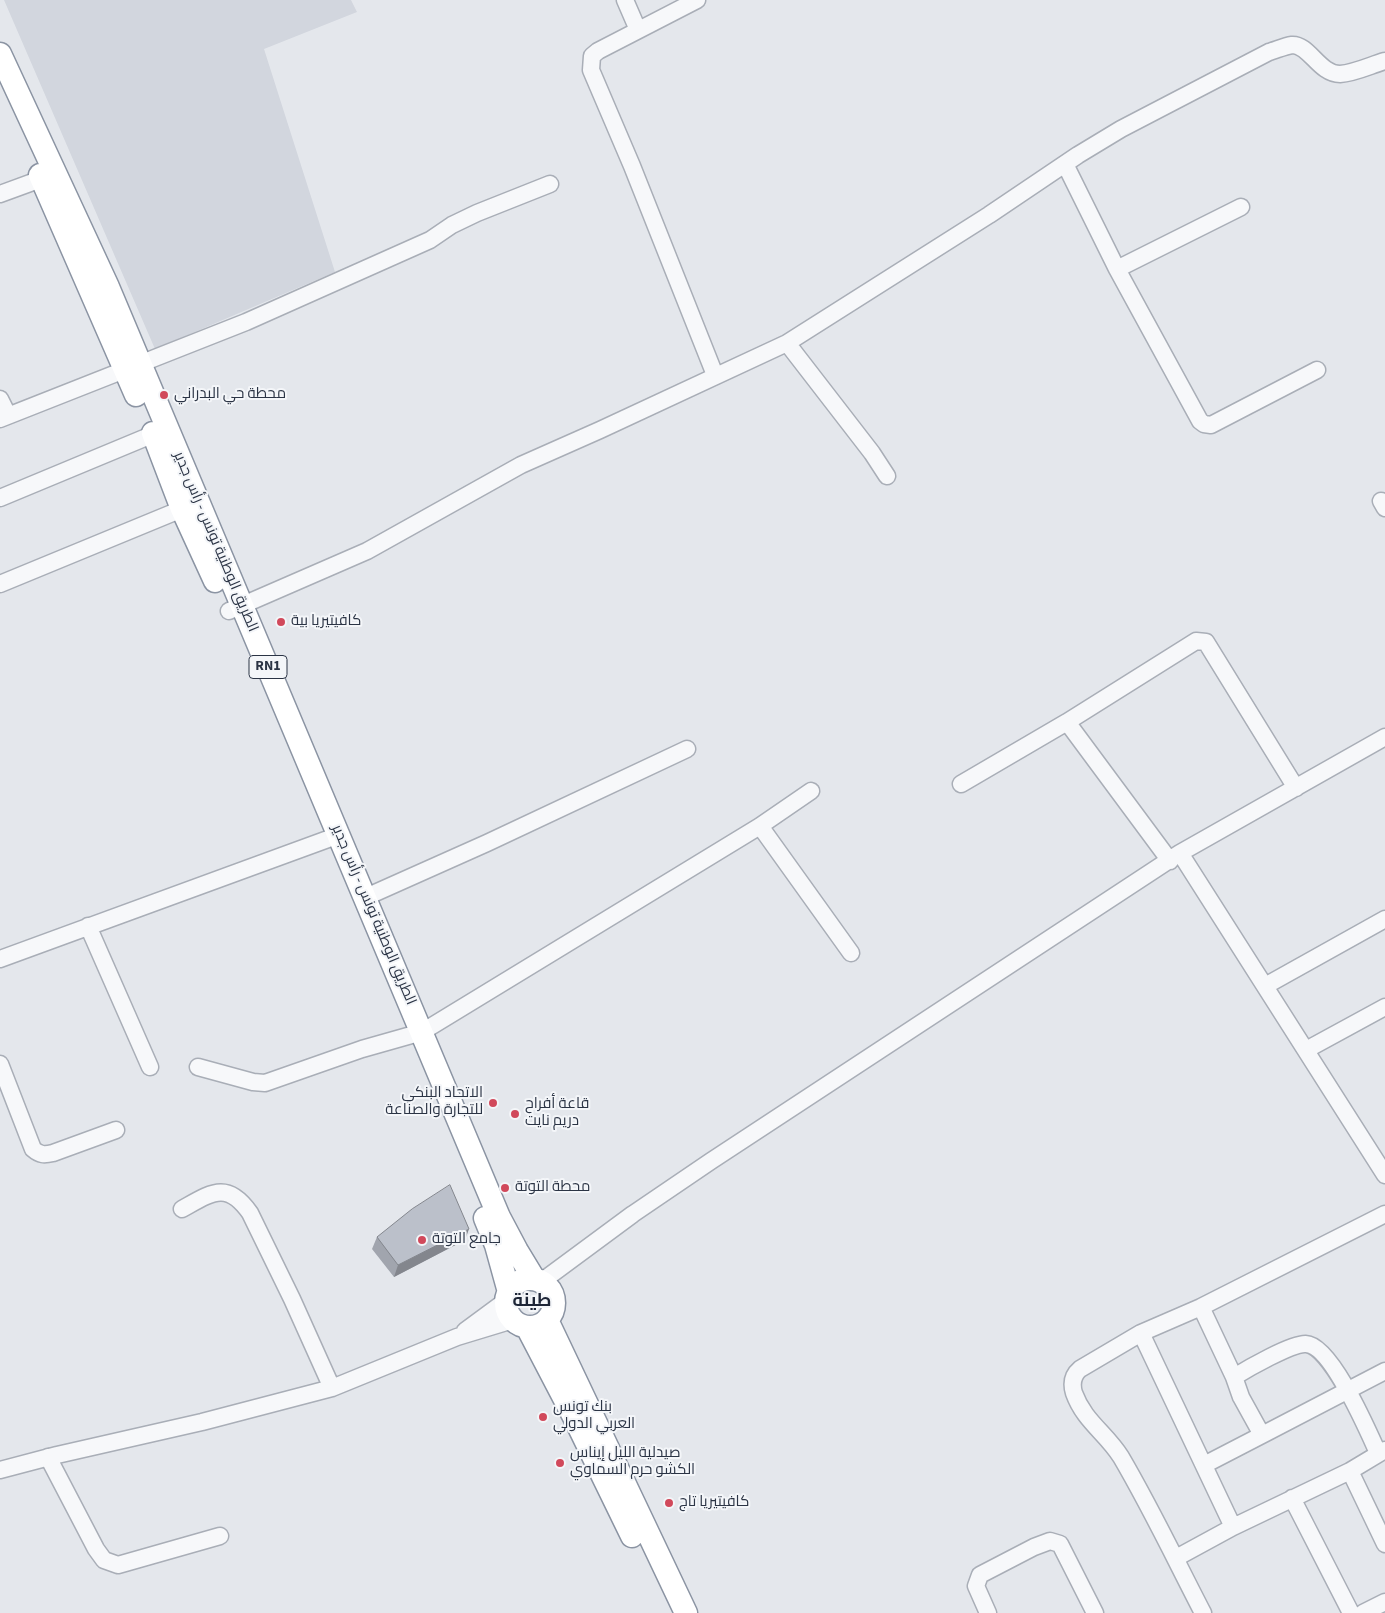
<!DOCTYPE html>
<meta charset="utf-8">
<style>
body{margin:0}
canvas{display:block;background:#e4e7ec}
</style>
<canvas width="1385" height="1613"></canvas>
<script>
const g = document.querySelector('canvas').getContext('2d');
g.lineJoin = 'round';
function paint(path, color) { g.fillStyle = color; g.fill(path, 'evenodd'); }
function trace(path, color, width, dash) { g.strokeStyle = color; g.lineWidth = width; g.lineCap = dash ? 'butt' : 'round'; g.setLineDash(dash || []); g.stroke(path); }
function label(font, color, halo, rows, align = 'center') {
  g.font = font + ' "Source Sans 3",Cairo,sans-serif'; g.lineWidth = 4; g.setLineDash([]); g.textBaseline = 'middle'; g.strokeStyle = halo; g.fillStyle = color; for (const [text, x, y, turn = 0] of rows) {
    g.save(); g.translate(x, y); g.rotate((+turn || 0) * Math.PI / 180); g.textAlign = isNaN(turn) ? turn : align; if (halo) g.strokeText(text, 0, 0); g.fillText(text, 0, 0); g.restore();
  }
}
paint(new Path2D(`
 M4 0H351L357 12 264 49 335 272 155 349Z`), '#d2d6de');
const minor = new Path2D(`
 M625 0 638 30
 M697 0 598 51 592 56 591 70 632 166 715 375
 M1065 164 1117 269 1200 421 1204 424 1211 425 1317 370
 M0 194 52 175
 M1117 269 1241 207
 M787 343 872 453 887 476
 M0 399 8 415
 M0 419 246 322 430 240 452 225 477 213 550 184
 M0 498 154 434
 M1381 501 1385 508
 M0 584 182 509
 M229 611 367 551 521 465 600 430 787 343 989 215 1078 155 1121 129 1269 52C1276 50 1285 46 1292 45 1309 44 1319 74 1340 74 1355 73 1371 65 1385 61
 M961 784 1067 722
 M760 826 851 953
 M1180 853 1385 1175
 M1170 861 1067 722 1196 641 1206 642 1296 788
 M366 897 487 843 687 749
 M88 926 150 1067
 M0 959 339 835
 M1265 986 1385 919
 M1306 1050 1385 1007
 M0 1064 33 1149C40 1155 44 1155 53 1153L116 1130
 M198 1067 253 1082 265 1083 362 1049 422 1032 760 826 811 791
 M182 1209C211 1193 227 1180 250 1213L292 1299 332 1388
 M541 1282 633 1214 711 1161 1180 853 1385 737
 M1201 1307 1234 1377C1247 1369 1292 1343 1306 1344 1331 1345 1368 1431 1378 1453
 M465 1331 507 1300
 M1141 1333 1233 1527
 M1234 1377 1241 1397 1262 1435 1385 1371
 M48 1457 96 1549 104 1560 118 1565 220 1536
 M1204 1465 1262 1435
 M0 1470 57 1455 202 1422 332 1388 457 1337 513 1320
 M1350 1471 1385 1544
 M1292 1498 1351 1613
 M1176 1558 1233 1527 1350 1471 1385 1450
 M988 1613 976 1586 980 1575 1034 1547 1050 1541 1060 1544 1095 1613
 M1203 1613C1176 1561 1151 1508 1121 1457 1106 1433 1084 1421 1074 1393 1071 1383 1073 1375 1080 1369L1141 1333 1201 1307 1385 1214
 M1363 1613 1385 1602`);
const highway = new Path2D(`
 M0 54 108 287 499 1217 517 1251 534 1279
 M40 175 136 395
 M153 433 182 509 215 581
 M485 1218 496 1245 509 1292
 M506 1303a24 24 0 1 1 48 0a24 24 0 1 1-48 0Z
 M547 1320 686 1613
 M527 1327 575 1419 632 1536`);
trace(minor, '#a9aeb7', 19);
trace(highway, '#8b94a3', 25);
trace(minor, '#f7f8fa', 16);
trace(highway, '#fff', 22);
paint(new Path2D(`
 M377 1237 465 1240 394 1277 372 1249Z`), '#a1a5ae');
paint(new Path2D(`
 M469 1229 465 1240 394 1277 398 1265Z`), '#83868d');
const building = new Path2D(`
 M450 1185 469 1229 398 1265 377 1237 412 1209Z`);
paint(building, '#bbc0ca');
trace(building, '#83868d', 1);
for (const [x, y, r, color] of [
 [164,395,5,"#d1495b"],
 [281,622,5,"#d1495b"],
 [493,1103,5,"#d1495b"],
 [515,1114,5,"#d1495b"],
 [505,1188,5,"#d1495b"],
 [422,1240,5,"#d1495b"],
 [543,1417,5,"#d1495b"],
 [560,1463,5,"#d1495b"],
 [669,1503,5,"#d1495b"]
]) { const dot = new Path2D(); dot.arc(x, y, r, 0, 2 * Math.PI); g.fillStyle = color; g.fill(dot); trace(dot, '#f4f6f9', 2); }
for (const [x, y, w] of [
 [268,667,38]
]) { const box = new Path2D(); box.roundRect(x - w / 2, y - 11.5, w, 23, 4); g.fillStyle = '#f4f6f9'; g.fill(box); trace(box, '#2b3445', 1); }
label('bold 14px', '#2b3445', null, [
 ["RN1",268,667]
]);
label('15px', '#2b3445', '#f4f6f9', [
 ["محطة حي البدراني",174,395],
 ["كافيتيريا بية",291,622],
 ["الاتحاد البنكي",483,1094,"right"],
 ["للتجارة والصناعة",483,1111,"right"],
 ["قاعة أفراح",525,1105],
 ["دريم نايت",525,1122],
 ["محطة التوتة",515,1188],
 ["جامع التوتة",432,1240],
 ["بنك تونس",553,1408],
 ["العربي الدولي",553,1425],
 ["صيدلية الليل إيناس",570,1454],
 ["الكشو حرم السماوي",570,1471],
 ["كافيتيريا تاج",679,1503]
], 'left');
label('15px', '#2b3445', '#f4f6f9', [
 ["الطريق الوطنية تونس - رأس جدير",215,542,67],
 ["الطريق الوطنية تونس - رأس جدير",373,915,67]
]);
label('bold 18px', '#1d2536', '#f4f6f9', [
 ["طينة",532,1302]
]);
</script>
